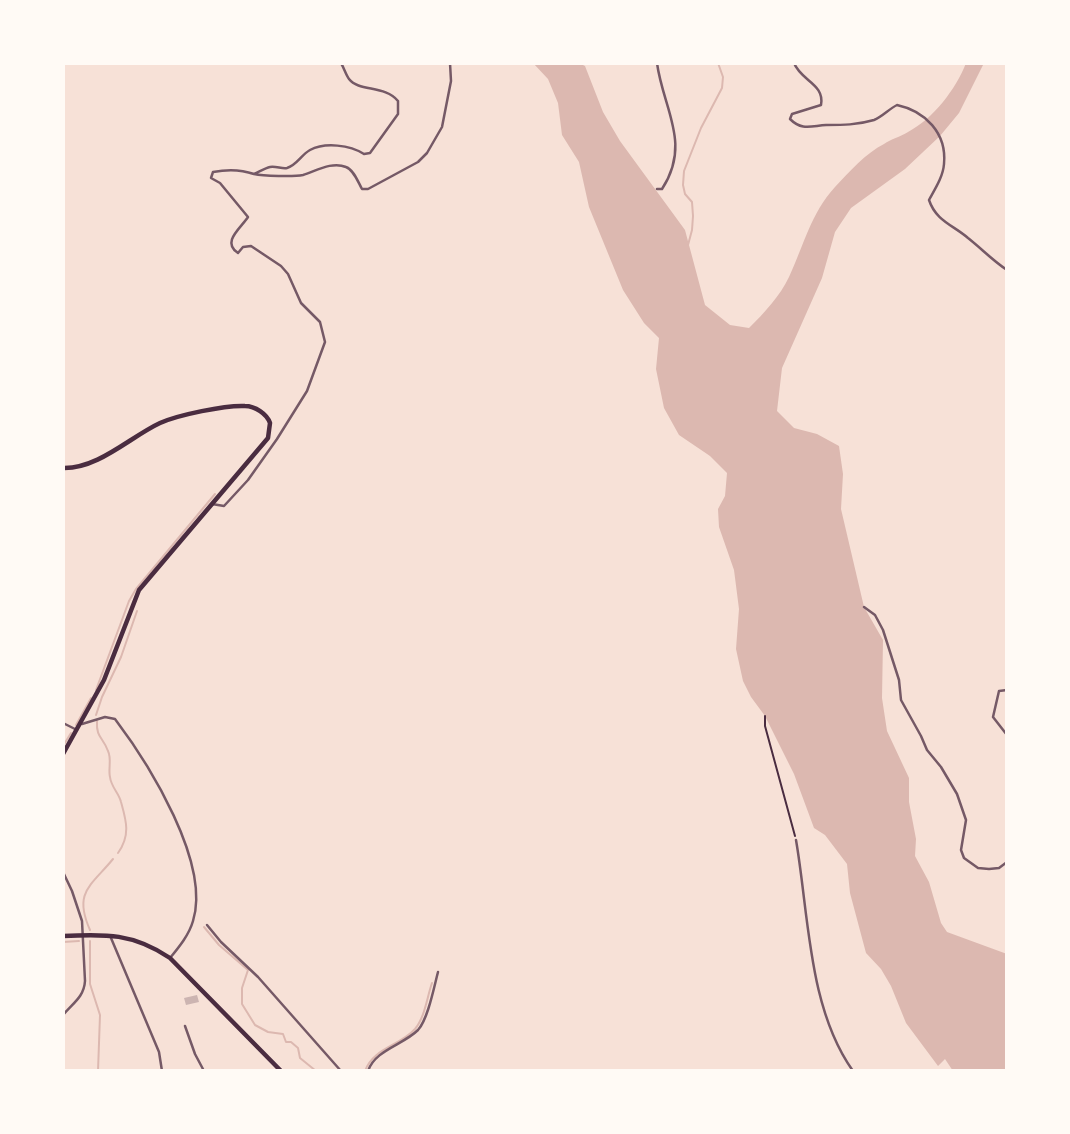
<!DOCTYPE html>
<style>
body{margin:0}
#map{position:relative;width:1070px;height:1134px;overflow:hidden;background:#f7e1d7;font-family:Rubik,sans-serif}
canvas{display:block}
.frame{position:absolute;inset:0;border:65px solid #fffaf5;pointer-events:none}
</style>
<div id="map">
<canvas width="1070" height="1134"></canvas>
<div class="frame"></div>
</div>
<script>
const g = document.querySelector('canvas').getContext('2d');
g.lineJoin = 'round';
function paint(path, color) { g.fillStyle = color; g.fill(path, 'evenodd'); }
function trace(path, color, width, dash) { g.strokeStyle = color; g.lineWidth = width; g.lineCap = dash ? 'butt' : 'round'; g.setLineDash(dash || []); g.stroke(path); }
paint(new Path2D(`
 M533 63H579L585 66 603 112 620 141 685 230 705 305 730 325 749 328C764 313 780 296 789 277 804 245 811 213 835 187 849 172 866 153 884 144 891 139 900 137 908 132 933 119 956 89 966 63H984L959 113 940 136 905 169 851 208 835 232 822 278 782 368 777 411 794 428 817 434 839 446 843 474 841 509 864 607 883 640 882 698 887 731 909 778V802L916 839 915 856 929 882 941 923 947 932 1007 954V1071H953L945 1059 938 1066 906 1023 891 986 881 969 866 953 850 893 847 864 825 835 814 828 794 774 765 716 751 697 743 681 736 649 739 609 734 570 719 527 718 509 725 496 727 473 710 456 679 435 664 408 656 369 659 338 644 323 623 290 589 207 579 162 562 135 558 103 548 79Z`), '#dcb8b0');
trace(new Path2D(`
 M688 245 692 230 693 216 692 202 685 194 683 185 684 171 701 128 722 88 723 77 718 63
 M96 690 129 601 136 589 215 494
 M96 715 102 697 121 657 137 611
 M97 721C96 738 103 737 108 751 112 759 108 769 110 777 111 787 119 793 121 802 126 820 131 835 118 853
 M76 725 91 698
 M63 746 71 733
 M204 927 219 945 248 970 242 988V1004L255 1025 268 1032 283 1034 286 1042H291L298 1048 300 1058 316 1071
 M90 930C73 892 91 886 113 859
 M90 941V984L100 1015 98 1071
 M63 942 79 941
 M365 1071C373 1048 400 1046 415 1029 425 1017 427 997 432 983`), '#dcb8b0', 2);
paint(new Path2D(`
 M197 995 199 1002 186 1005 184 998Z`), '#ccb4b1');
trace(new Path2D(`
 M765 716V726L795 836`), '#4a2c40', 2);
trace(new Path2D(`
 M794 63C801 81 825 84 821 105L792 114 790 119C802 131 811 126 826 125 843 125 857 125 874 120 882 117 889 109 897 105 925 111 947 133 944 164 943 177 935 189 929 200 936 221 953 225 968 238 982 249 992 260 1007 270
 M254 174C263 176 294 177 303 175 316 171 332 161 346 167 354 170 358 182 362 189H368L418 162 427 153 442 127 451 81 450 63
 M657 189H662C692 143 663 109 657 63
 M212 504 224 506 248 480 277 439 307 391 325 342 320 322 301 303 288 274 281 266 251 246 243 247 238 253C221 242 241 228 248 217L220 183 211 178 213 172C228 169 240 169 254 174 259 172 265 168 270 167 276 166 282 169 287 168 297 165 301 155 310 150 325 142 350 145 364 154L370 153 398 114V101C385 85 359 92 349 79 346 75 344 68 341 63
 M864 607 875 615 883 630 899 680 901 700 921 736 927 750 941 767 957 794 966 820 961 850 964 858 978 868 989 869 999 868 1007 862
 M1007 690 999 691 993 717 1007 735
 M63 723 77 730
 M82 724 105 717 115 719C149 764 211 863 193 921 189 935 179 947 170 958
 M796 840C809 915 808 1008 853 1071
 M63 872 72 891 82 921 85 981C84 997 73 1003 63 1015
 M207 925 221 942 258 977 341 1071
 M111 938 159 1052 162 1071
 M185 1026 195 1054 204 1071
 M368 1071C375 1050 403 1045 418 1030 428 1019 434 987 438 972`), '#755966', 2.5);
trace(new Path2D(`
 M63 468C98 469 130 437 160 423 178 415 225 405 245 406 255 406 267 414 270 423L268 438 139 590 104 680 63 754
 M63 936C106 934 133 933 170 958L281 1071`), '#4a2c40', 4.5);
</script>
